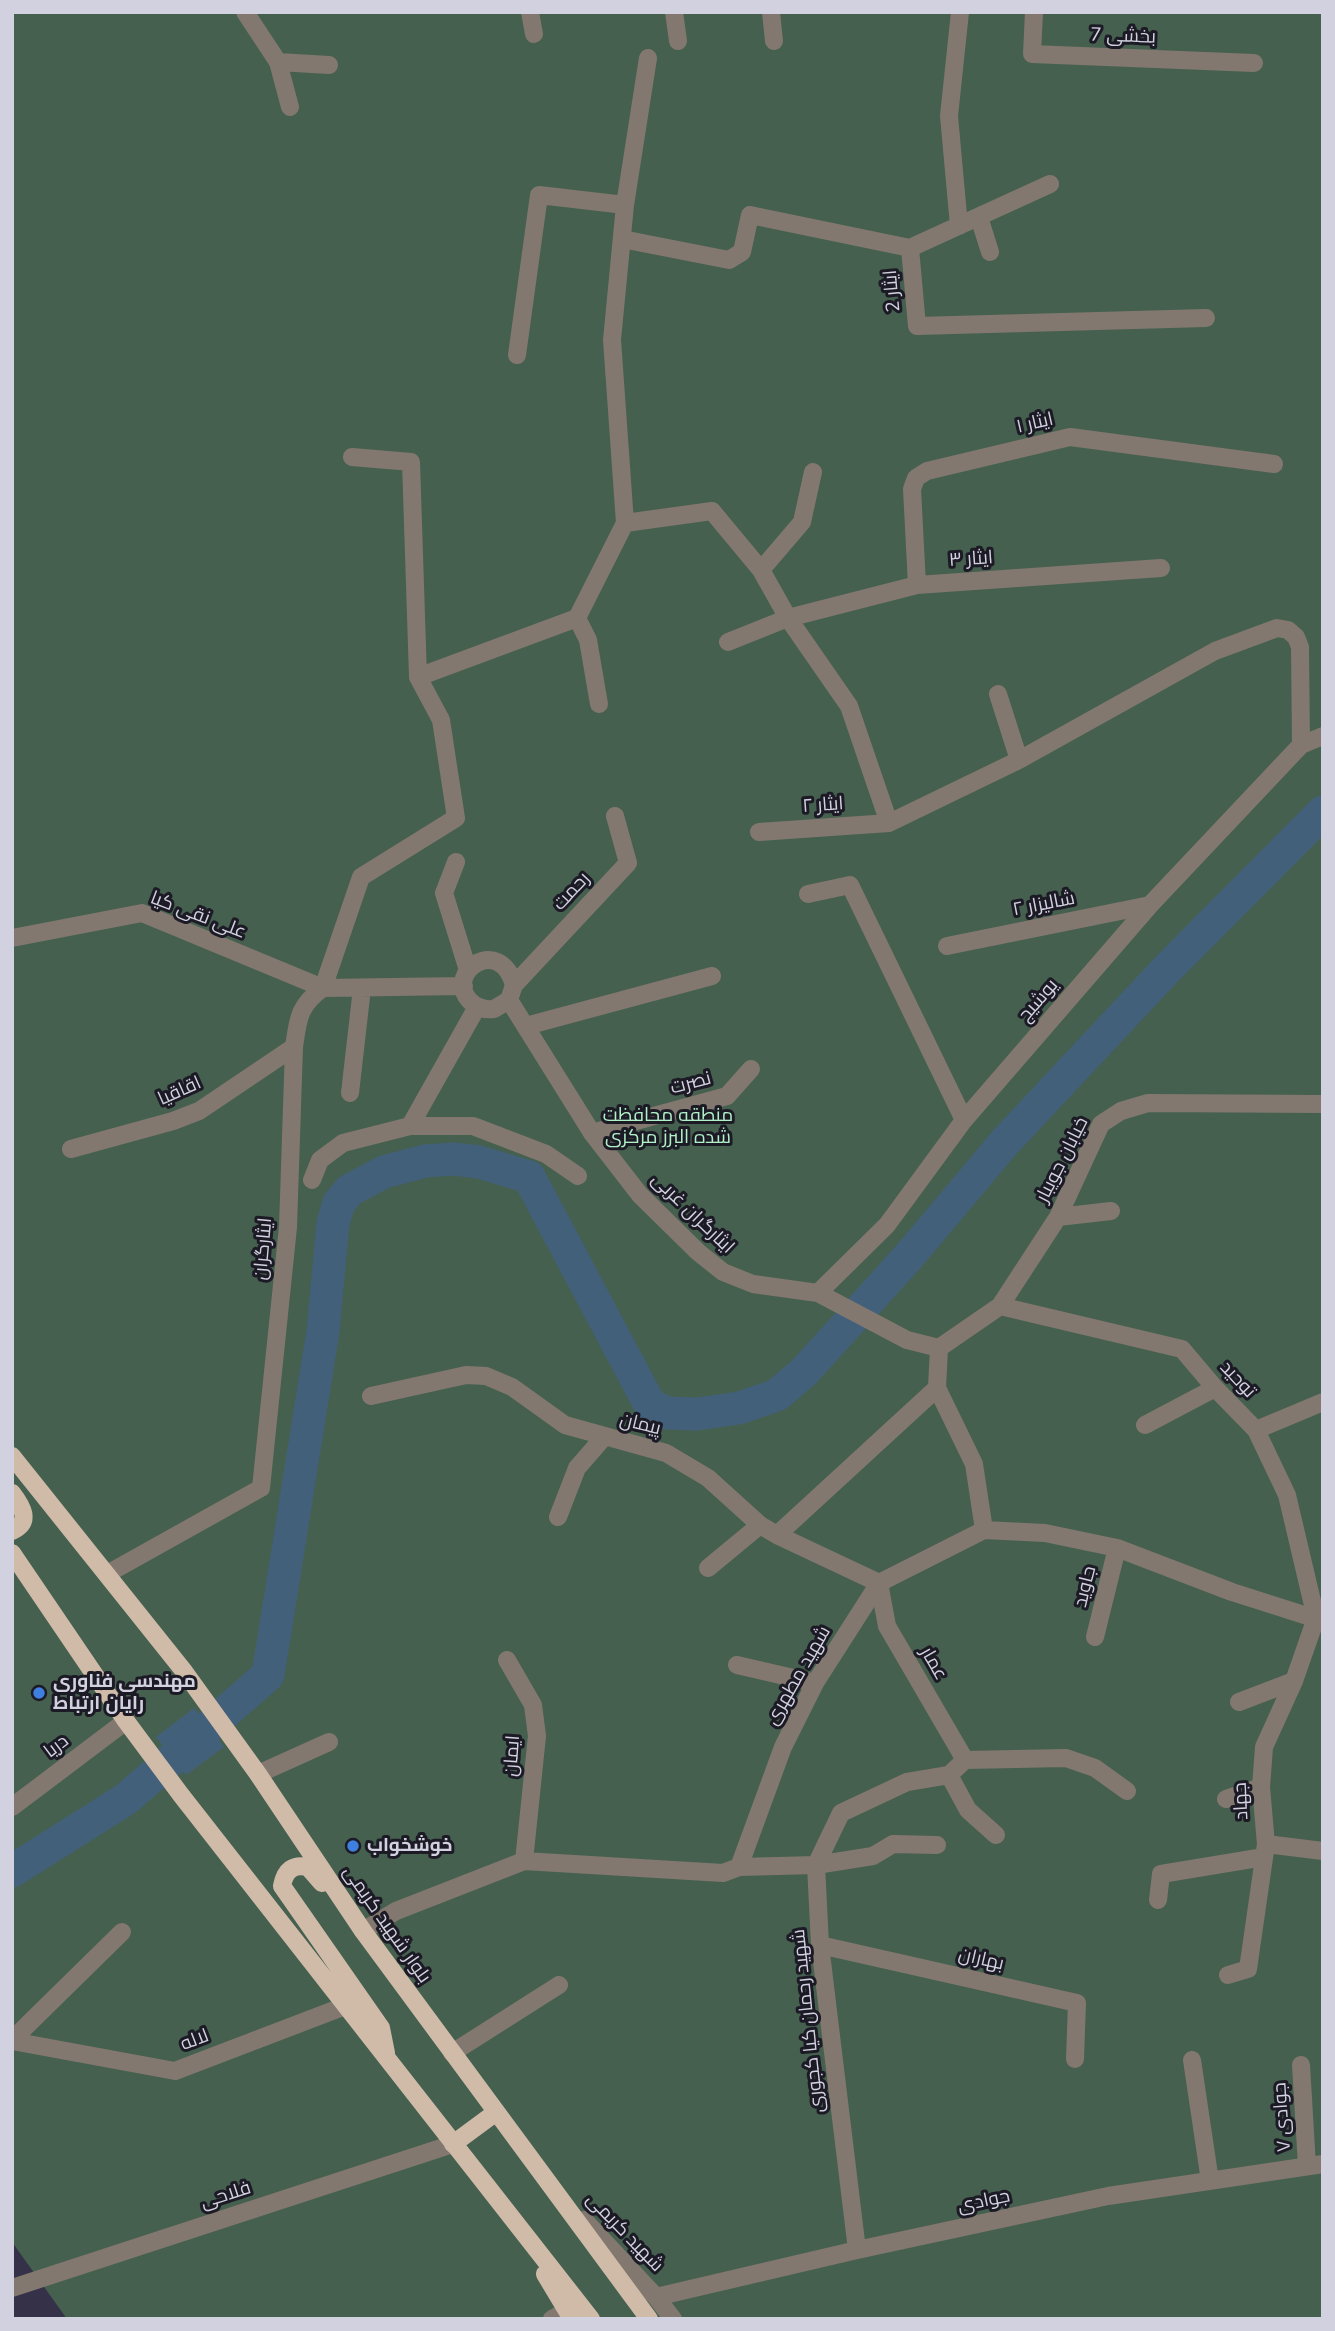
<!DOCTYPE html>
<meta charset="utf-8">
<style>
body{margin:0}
#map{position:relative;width:1335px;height:2331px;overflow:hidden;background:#343148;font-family:"Nunito Sans",sans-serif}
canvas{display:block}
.frame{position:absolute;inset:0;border:14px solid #d2d1e0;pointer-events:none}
</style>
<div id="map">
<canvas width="1335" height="2331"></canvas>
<div class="frame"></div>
</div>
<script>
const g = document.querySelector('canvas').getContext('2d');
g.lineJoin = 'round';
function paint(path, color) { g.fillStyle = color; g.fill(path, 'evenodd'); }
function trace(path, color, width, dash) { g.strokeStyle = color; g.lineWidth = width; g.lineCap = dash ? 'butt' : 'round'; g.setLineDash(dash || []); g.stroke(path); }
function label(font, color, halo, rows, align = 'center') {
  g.font = font + ' "Nunito Sans",Cairo,sans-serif'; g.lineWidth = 6; g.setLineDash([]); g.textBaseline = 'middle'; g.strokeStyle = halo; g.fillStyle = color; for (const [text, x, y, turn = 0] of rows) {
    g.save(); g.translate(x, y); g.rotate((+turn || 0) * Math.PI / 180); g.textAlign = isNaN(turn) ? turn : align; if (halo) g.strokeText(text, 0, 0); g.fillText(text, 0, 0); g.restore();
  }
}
paint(new Path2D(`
 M12 12H1323V2319H67L12 2242Z`), '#45604f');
paint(new Path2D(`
 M194 1708 224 1747 186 1775 156 1737Z`), '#43607b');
trace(new Path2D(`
 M12 1871 126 1799 268 1675 323 1331 333 1223 339 1203 350 1190 384 1172 425 1161 453 1159 479 1162 529 1177 650 1405 667 1413 697 1414 739 1408 777 1395 804 1372 910 1255 1005 1142 1166 970 1323 812`), '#43607b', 33);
trace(new Path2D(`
 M245 12 278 62 290 107
 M530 12 534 34
 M674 12 678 41
 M771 12 774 41
 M1034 12 1032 54 1254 63
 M278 62 329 65
 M979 217 990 252
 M959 226 949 116 960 12
 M622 239 729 260 742 252 750 215 910 248 917 326 1206 318
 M910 248 1050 184
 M517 355 539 195 625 205
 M625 523 612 340 625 205 648 58
 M761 570 802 522 813 472
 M917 585 912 489 916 478 927 471 1070 437 1274 464
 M577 618 588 640 599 704
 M728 642 788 618 917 585 1161 568
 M418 677 577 618 625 523 712 511 761 570 788 618 849 706 889 823
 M998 694 1019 760
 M759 832 889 823 1019 760 1215 651 1277 628 1288 630 1296 637 1300 647 1301 745
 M456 862 444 893 468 970
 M808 894 850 885 964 1120
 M12 938 142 913 323 988 361 877 456 818 441 720 418 677 411 462 352 457
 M947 946 1150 905
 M514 985C500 935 445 971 469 1000 476 1008 484 1010 494 1009L509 1000 514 985 628 863 615 816
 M509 1000 592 1133 640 1195 698 1252 723 1272 753 1284 818 1293 907 1340 939 1348 937 1388 974 1464 984 1530
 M526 1026 712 976
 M350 1093 362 988
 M410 1126 477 1007
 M592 1133 727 1096 751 1069
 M71 1149 173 1121 199 1111 294 1047
 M312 1180 320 1160 343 1143 410 1126H473L546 1154 578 1176
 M1058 1217 1111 1211
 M818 1293 887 1225 964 1120 1150 905 1301 745 1323 736
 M1000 1306 1182 1349 1215 1388 1256 1430 1287 1495 1316 1618 1294 1681 1264 1747 1261 1787 1266 1844 1248 1969 1228 1975
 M939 1348 1000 1306 1058 1217 1101 1124 1121 1111 1148 1103 1323 1104
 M371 1396 466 1375 486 1376 512 1387 565 1425 666 1453 708 1478 760 1525 777 1535 879 1583 887 1626 965 1760
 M1145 1425 1215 1388
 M1256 1430 1323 1402
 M558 1517 577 1468 604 1437
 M777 1535 937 1388
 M708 1568 760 1525
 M107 1574 261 1488 288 1227 294 1047C298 1018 299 1005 323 988L464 986
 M1095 1637 1117 1548
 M507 1660 533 1705 537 1736 524 1861
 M737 1665 815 1683
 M1239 1702 1294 1681
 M258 1774 329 1742
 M949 1775 968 1810 996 1835
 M1226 1799 1261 1787
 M12 1807 126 1721
 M1266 1844 1323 1851
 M816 1865 841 1813 907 1782 949 1775 965 1760 1066 1758 1095 1768 1127 1791
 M816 1865 873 1856 893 1844 937 1845
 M739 1867 816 1865 820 1945 857 2250
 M1158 1900 1161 1874 1264 1857
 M363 1931 396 1911 524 1861 723 1873 739 1867 783 1747 815 1683 879 1583 984 1530 1045 1533 1117 1548 1232 1592 1323 1621
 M820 1945 1077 2003 1075 2059
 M12 2040 122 1932
 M12 2041 175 2071 345 2006
 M452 2053 559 1985
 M1192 2060 1210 2181
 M1301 2065 1307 2166
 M584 2220 656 2297 673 2319
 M12 2288 453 2144
 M656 2297 857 2250 1108 2196 1323 2164
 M552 2319 566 2311`), '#83786f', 18);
trace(new Path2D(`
 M12 1456 183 1670 258 1774 363 1931 649 2319
 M12 1493C22 1506 32 1522 12 1531
 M12 1553 126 1721 181 1795 591 2319
 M322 1883 308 1867C293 1864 285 1870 282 1886L381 2028 386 2053
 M453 2144 495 2113
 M545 2274 572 2319`), '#d0bba9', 18);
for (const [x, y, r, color] of [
 [39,1693,7,"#3f7fe0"],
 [353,1846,7,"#3f7fe0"]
]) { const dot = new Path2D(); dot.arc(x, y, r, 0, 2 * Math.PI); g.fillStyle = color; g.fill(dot); trace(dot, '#1c1a25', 2.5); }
label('19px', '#d2d1e0', '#1c1a25', [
 ["بخشی 7",1123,37,2],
 ["ایثار 2",893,291,-95],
 ["ایثار ۱",1035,424,-13],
 ["ایثار ۳",971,560,-4],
 ["ایثار ۲",823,806,-4],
 ["رحمت",572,892,-47],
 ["شالیزار ۲",1044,905,-11],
 ["علی نقی کیا",198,916,21],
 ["یوشیج",1039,1001,-49],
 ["نصرت",691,1084,-15],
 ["اقاقیا",180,1092,-24],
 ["خیابان جویبار",1063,1160,-63],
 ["ایثارگران غربی",692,1214,44],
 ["ایثارگران",264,1249,-85],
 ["توحید",1237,1380,47],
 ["پیمان",640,1425,14],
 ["جاوید",1086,1587,-76],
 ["عمار",933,1664,60],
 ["شهید مطهری",799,1676,-60],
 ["دریا",57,1747,-37],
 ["ایمان",513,1756,-86],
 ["جهاد",1242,1801,-93],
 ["بلوار شهید کریمی",386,1925,55],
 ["بهاران",981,1960,13],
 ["شهید رحمان کیا کجوری",809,2021,-96],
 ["لاله",195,2041,-21],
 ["جوادی ۷",1283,2117,-94],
 ["فلاحی",226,2196,-18],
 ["جوادی",984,2202,-12],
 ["شهید کریمی",624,2233,46]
]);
label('19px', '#b1f1c8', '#1c1a25', [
 ["منطقه محافظت",668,1116],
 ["شده البرز مرکزی",668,1138]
]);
label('bold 19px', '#d2d1e0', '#1c1a25', [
 ["مهندسی فناوری",53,1682],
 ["رایان ارتباط",53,1704],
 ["خوشخواب",367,1846]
], 'left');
</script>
